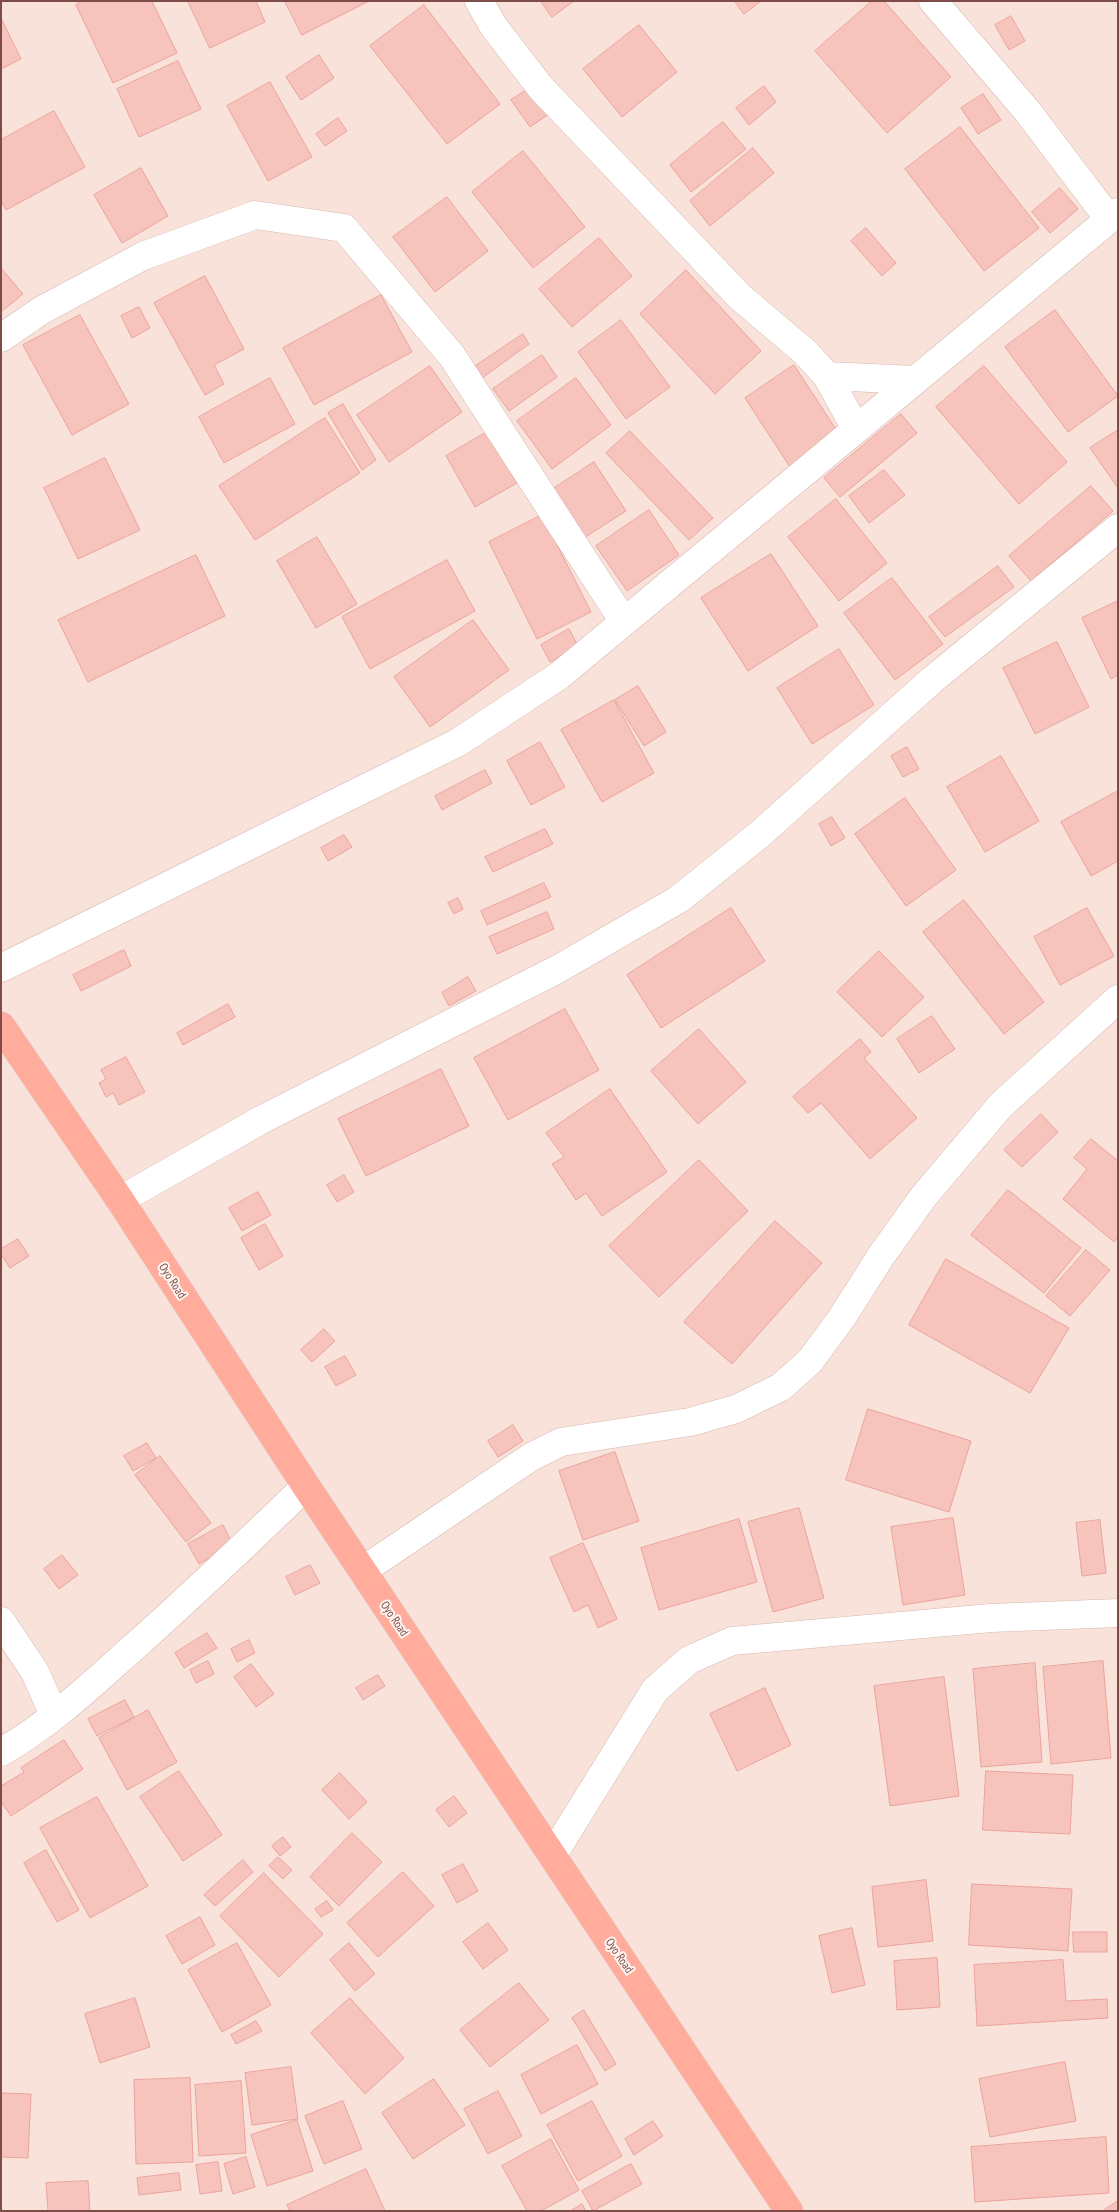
<!DOCTYPE html>
<style>
body{margin:0}
#map{position:relative;width:1119px;height:2212px;overflow:hidden;background:#fff0e8;font-family:"PT Sans Narrow",sans-serif}
canvas{display:block}
.frame{position:absolute;inset:0;border:2px solid #7d4c48;pointer-events:none}
</style>
<div id="map">
<canvas width="1119" height="2212"></canvas>
<div class="frame"></div>
</div>
<script>
const g = document.querySelector('canvas').getContext('2d');
g.lineJoin = 'round';
function paint(path, color) { g.fillStyle = color; g.fill(path, 'evenodd'); }
function trace(path, color, width, dash) { g.strokeStyle = color; g.lineWidth = width; g.lineCap = dash ? 'butt' : 'round'; g.setLineDash(dash || []); g.stroke(path); }
function label(font, color, halo, rows, align = 'center') {
  g.font = font + ' "PT Sans Narrow",sans-serif'; g.lineWidth = 4; g.setLineDash([]); g.textBaseline = 'middle'; g.strokeStyle = halo; g.fillStyle = color; for (const [text, x, y, turn = 0] of rows) {
    g.save(); g.translate(x, y); g.rotate((+turn || 0) * Math.PI / 180); g.textAlign = isNaN(turn) ? turn : align; if (halo) g.strokeText(text, 0, 0); g.fillText(text, 0, 0); g.restore();
  }
}
paint(new Path2D(`
 M1 1H1118V2211H1Z`), '#f9e2d9');
const building = new Path2D(`
 M83 1H152L177 53 113 83 76 5Z
 M188 1H256L265 22 210 48Z
 M285 1H369L302 35Z
 M541 1H574L552 17Z
 M735 1H761L744 14Z
 M872 1H884L951 77 887 133 815 51Z
 M424 5 500 104 447 144 370 46Z
 M1011 16 1025 41 1009 50 995 25Z
 M1 18 21 59 1 69Z
 M639 25 677 72 622 117 583 69Z
 M319 55 334 78 301 100 286 77Z
 M178 61 201 109 139 137 117 89Z
 M270 82 312 157 268 181 227 106Z
 M533 86 552 112 530 127 511 100Z
 M764 86 776 102 749 125 736 108Z
 M983 94 1001 120 978 134 961 108Z
 M54 111 85 167 6 210 1 200V140Z
 M338 118 347 131 325 146 316 134Z
 M723 122 746 149 691 192 670 165Z
 M960 127 1039 228 984 271 905 169Z
 M753 148 774 173 710 226 690 201Z
 M523 151 585 227 533 268 472 192Z
 M141 168 168 216 122 243 94 195Z
 M1060 188 1078 209 1050 233 1032 212Z
 M447 197 488 251 435 292 393 237Z
 M866 228 896 263 882 276 851 241Z
 M599 238 632 276 572 327 539 289Z
 M1 268 23 294 1 312Z
 M686 270 761 351 715 394 640 314Z
 M205 276 244 349 214 365 224 384 205 395 154 303Z
 M381 295 412 352 314 405 283 348Z
 M139 307 150 328 132 338 121 316Z
 M1055 310 1118 396 1068 432 1005 347Z
 M80 315 129 404 72 435 23 345Z
 M621 320 670 387 626 419 578 352Z
 M523 334 529 344 482 378 474 367Z
 M542 355 557 377 509 411 493 389Z
 M794 365 839 434 790 467 745 398Z
 M430 366 462 412 389 462 357 415Z
 M984 366 1067 462 1019 504 936 407Z
 M270 378 295 424 224 463 199 417Z
 M576 378 611 425 552 469 517 421Z
 M343 404 376 460 362 470 328 413Z
 M901 414 917 433 840 497 824 478Z
 M325 418 360 473 255 540 219 486Z
 M1118 430V488L1090 448Z
 M630 431 713 518 689 540 606 453Z
 M487 432 517 483 475 507 446 456Z
 M105 458 140 530 78 559 44 488Z
 M594 462 626 511 579 541 547 493Z
 M884 470 905 495 869 523 849 496Z
 M1091 486 1113 511 1031 581 1009 556Z
 M836 499 887 563 839 601 788 537Z
 M649 510 679 555 627 591 596 546Z
 M542 515 591 612 537 639 489 542Z
 M317 537 357 604 316 628 277 561Z
 M771 554 818 626 748 671 701 598Z
 M196 555 225 616 88 682 58 620Z
 M447 560 475 611 370 669 342 617Z
 M998 566 1014 587 945 637 929 617Z
 M892 578 943 644 895 680 844 613Z
 M1118 601V675L1111 679 1082 618Z
 M473 620 509 670 430 727 394 677Z
 M569 629 578 646 550 662 541 645Z
 M1057 642 1089 707 1035 734 1003 668Z
 M839 649 874 705 812 744 777 688Z
 M638 686 666 732 644 746 615 700Z
 M614 700 654 773 602 802 561 730Z
 M540 742 565 787 531 805 507 761Z
 M907 747 919 769 903 777 891 756Z
 M1001 756 1039 821 985 852 947 787Z
 M485 770 492 783 442 810 435 796Z
 M1118 791V861L1091 876 1061 822Z
 M905 798 956 870 906 906 855 834Z
 M832 817 845 838 831 846 819 824Z
 M545 829 553 844 493 872 485 857Z
 M344 835 352 847 328 861 321 848Z
 M544 883 551 897 487 925 481 911Z
 M458 898 463 909 454 914 448 903Z
 M964 900 1044 1002 1004 1034 923 932Z
 M731 908 765 961 661 1028 627 975Z
 M1087 908 1114 956 1060 985 1034 937Z
 M547 912 554 929 497 954 489 937Z
 M124 950 131 966 81 991 73 975Z
 M879 951 924 997 882 1037 837 992Z
 M468 977 476 991 449 1006 442 993Z
 M228 1004 235 1017 183 1045 177 1033Z
 M565 1009 599 1070 508 1120 474 1058Z
 M932 1016 955 1049 919 1073 897 1039Z
 M699 1029 746 1082 698 1124 651 1071Z
 M860 1039 871 1052 864 1058 917 1118 870 1159 821 1103 808 1113 793 1097Z
 M126 1057 145 1092 119 1105 113 1093 106 1097 99 1083 106 1079 101 1070Z
 M441 1069 469 1126 366 1176 338 1119Z
 M610 1089 667 1172 602 1216 586 1193 576 1200 552 1164 564 1157 546 1133Z
 M1041 1114 1058 1132 1022 1167 1004 1150Z
 M1091 1139 1118 1161V1237L1114 1242 1063 1199 1087 1169 1074 1158Z
 M699 1160 748 1211 659 1297 609 1246Z
 M344 1175 354 1192 337 1202 327 1185Z
 M1008 1190 1081 1248 1044 1293 971 1235Z
 M258 1192 271 1215 242 1231 229 1208Z
 M775 1221 822 1263 732 1364 684 1322Z
 M265 1224 283 1256 259 1270 241 1238Z
 M18 1239 29 1256 10 1268 1 1254V1249Z
 M1086 1250 1110 1270 1070 1316 1046 1296Z
 M946 1259 1069 1328 1030 1393 909 1325Z
 M324 1329 335 1341 312 1362 301 1350Z
 M345 1356 356 1375 336 1386 325 1367Z
 M868 1409 971 1441 949 1512 846 1480Z
 M513 1425 523 1441 498 1457 488 1441Z
 M147 1443 156 1458 133 1471 124 1456Z
 M615 1452 639 1521 583 1540 559 1471Z
 M160 1456 211 1523 186 1542 135 1475Z
 M799 1508 824 1598 773 1612 748 1522Z
 M953 1518 965 1595 903 1605 891 1527Z
 M739 1519 757 1582 659 1610 641 1548Z
 M1100 1520 1106 1573 1082 1576 1076 1523Z
 M223 1525 233 1545 199 1564 188 1544Z
 M583 1543 617 1619 598 1628 588 1605 574 1612 550 1558Z
 M62 1555 78 1575 59 1589 44 1569Z
 M310 1565 320 1583 295 1595 286 1577Z
 M207 1633 217 1648 184 1668 175 1653Z
 M249 1640 255 1653 237 1662 231 1649Z
 M208 1661 214 1674 196 1683 190 1670Z
 M1103 1661 1111 1758 1051 1764 1043 1667Z
 M1035 1663 1042 1762 981 1767 973 1669Z
 M251 1664 274 1694 256 1707 234 1677Z
 M378 1675 385 1686 363 1700 356 1688Z
 M944 1677 959 1796 890 1806 874 1686Z
 M765 1688 791 1745 737 1771 710 1714Z
 M125 1700 134 1717 97 1736 88 1719Z
 M148 1710 177 1762 127 1790 99 1738Z
 M64 1740 83 1769 11 1816 1 1802V1786L24 1772 21 1768Z
 M179 1771 222 1835 183 1861 140 1797Z
 M986 1771 1073 1775 1070 1834 983 1830Z
 M340 1773 367 1802 349 1819 322 1790Z
 M454 1796 467 1813 449 1827 436 1810Z
 M97 1797 148 1886 90 1918 40 1828Z
 M352 1833 382 1862 339 1906 310 1877Z
 M283 1837 291 1847 280 1856 272 1846Z
 M46 1850 79 1910 57 1922 24 1863Z
 M278 1857 292 1870 283 1879 269 1866Z
 M243 1860 253 1872 215 1906 204 1895Z
 M463 1864 478 1891 457 1903 442 1875Z
 M403 1872 434 1906 378 1957 347 1923Z
 M264 1873 323 1934 279 1977 220 1916Z
 M926 1880 933 1941 878 1947 872 1887Z
 M972 1884 1072 1889 1068 1951 969 1945Z
 M327 1901 333 1910 321 1917 315 1909Z
 M200 1917 215 1945 182 1964 166 1936Z
 M488 1923 508 1950 483 1969 463 1942Z
 M852 1928 865 1985 832 1993 819 1936Z
 M1073 1932H1107V1952H1074Z
 M237 1943 271 2005 222 2032 188 1970Z
 M349 1943 375 1974 355 1991 330 1960Z
 M937 1958 940 2007 897 2010 894 1961Z
 M1063 1960 1066 2001 1107 1999 1108 2018 977 2026 974 1965Z
 M519 1983 549 2020 490 2067 460 2030Z
 M135 1998 150 2047 100 2063 85 2014Z
 M350 1998 404 2058 365 2094 311 2033Z
 M584 2010 616 2064 605 2071 572 2018Z
 M256 2021 262 2031 236 2044 231 2035Z
 M577 2045 598 2084 541 2114 521 2075Z
 M1065 2062 1076 2121 990 2137 979 2079Z
 M291 2067 298 2119 252 2125 245 2073Z
 M190 2078 193 2162 136 2164 134 2080Z
 M434 2079 465 2125 413 2159 382 2113Z
 M241 2081 246 2153 199 2156 195 2085Z
 M498 2091 522 2136 488 2154 464 2109Z
 M1 2093 31 2094 28 2158 1 2157Z
 M343 2101 362 2149 324 2164 305 2116Z
 M592 2101 622 2156 578 2181 547 2125Z
 M297 2120 313 2171 267 2186 251 2135Z
 M653 2121 663 2136 634 2155 625 2139Z
 M1106 2137 1109 2193 975 2202 971 2147Z
 M551 2139 579 2190 541 2211H527L502 2166Z
 M246 2157 255 2187 233 2194 224 2164Z
 M218 2162 222 2191 200 2194 196 2165Z
 M631 2164 642 2184 593 2211 582 2191Z
 M366 2169 385 2211H290L287 2205Z
 M179 2173 181 2190 139 2195 137 2178Z
 M88 2181 90 2211H48L46 2183Z
 M1118 2201V2211H1103Z
 M582 2204 586 2211H571Z`);
paint(building, '#f7c4bd');
trace(building, '#eca39b', 1);
const minor = new Path2D(`
 M479 1 494 27 541 88 740 297 805 352 827 376 856 429
 M933 1 1028 112 1109 219
 M1 338 42 310 143 256 255 215 344 228 452 356 624 622
 M827 376 915 380
 M1 968 457 743 560 675 1118 212
 M120 1200 261 1120 558 969 679 899 760 834 932 680 1118 528
 M362 1571 531 1457 561 1442 690 1422 736 1409 781 1387 810 1361 841 1319 881 1256 924 1196 1001 1105 1118 999
 M1 1621 35 1672 54 1715
 M1 1752C47 1726 87 1689 126 1654 187 1600 247 1543 306 1486
 M552 1856 655 1690 689 1660 732 1641 991 1618 1118 1613`);
const trunk = new Path2D(`
 M1 1026 120 1200 306 1486 789 2211`);
trace(minor, '#d7b8b1', 29);
trace(trunk, '#dbcdcc', 29);
trace(minor, '#fff', 28);
trace(trunk, '#ffac9d', 28);
label('12px', '#7d4c48', '#fff6f1', [
 ["Oyo Road",172,1281,57],
 ["Oyo Road",394,1619,56],
 ["Oyo Road",619,1956,56]
]);
</script>
